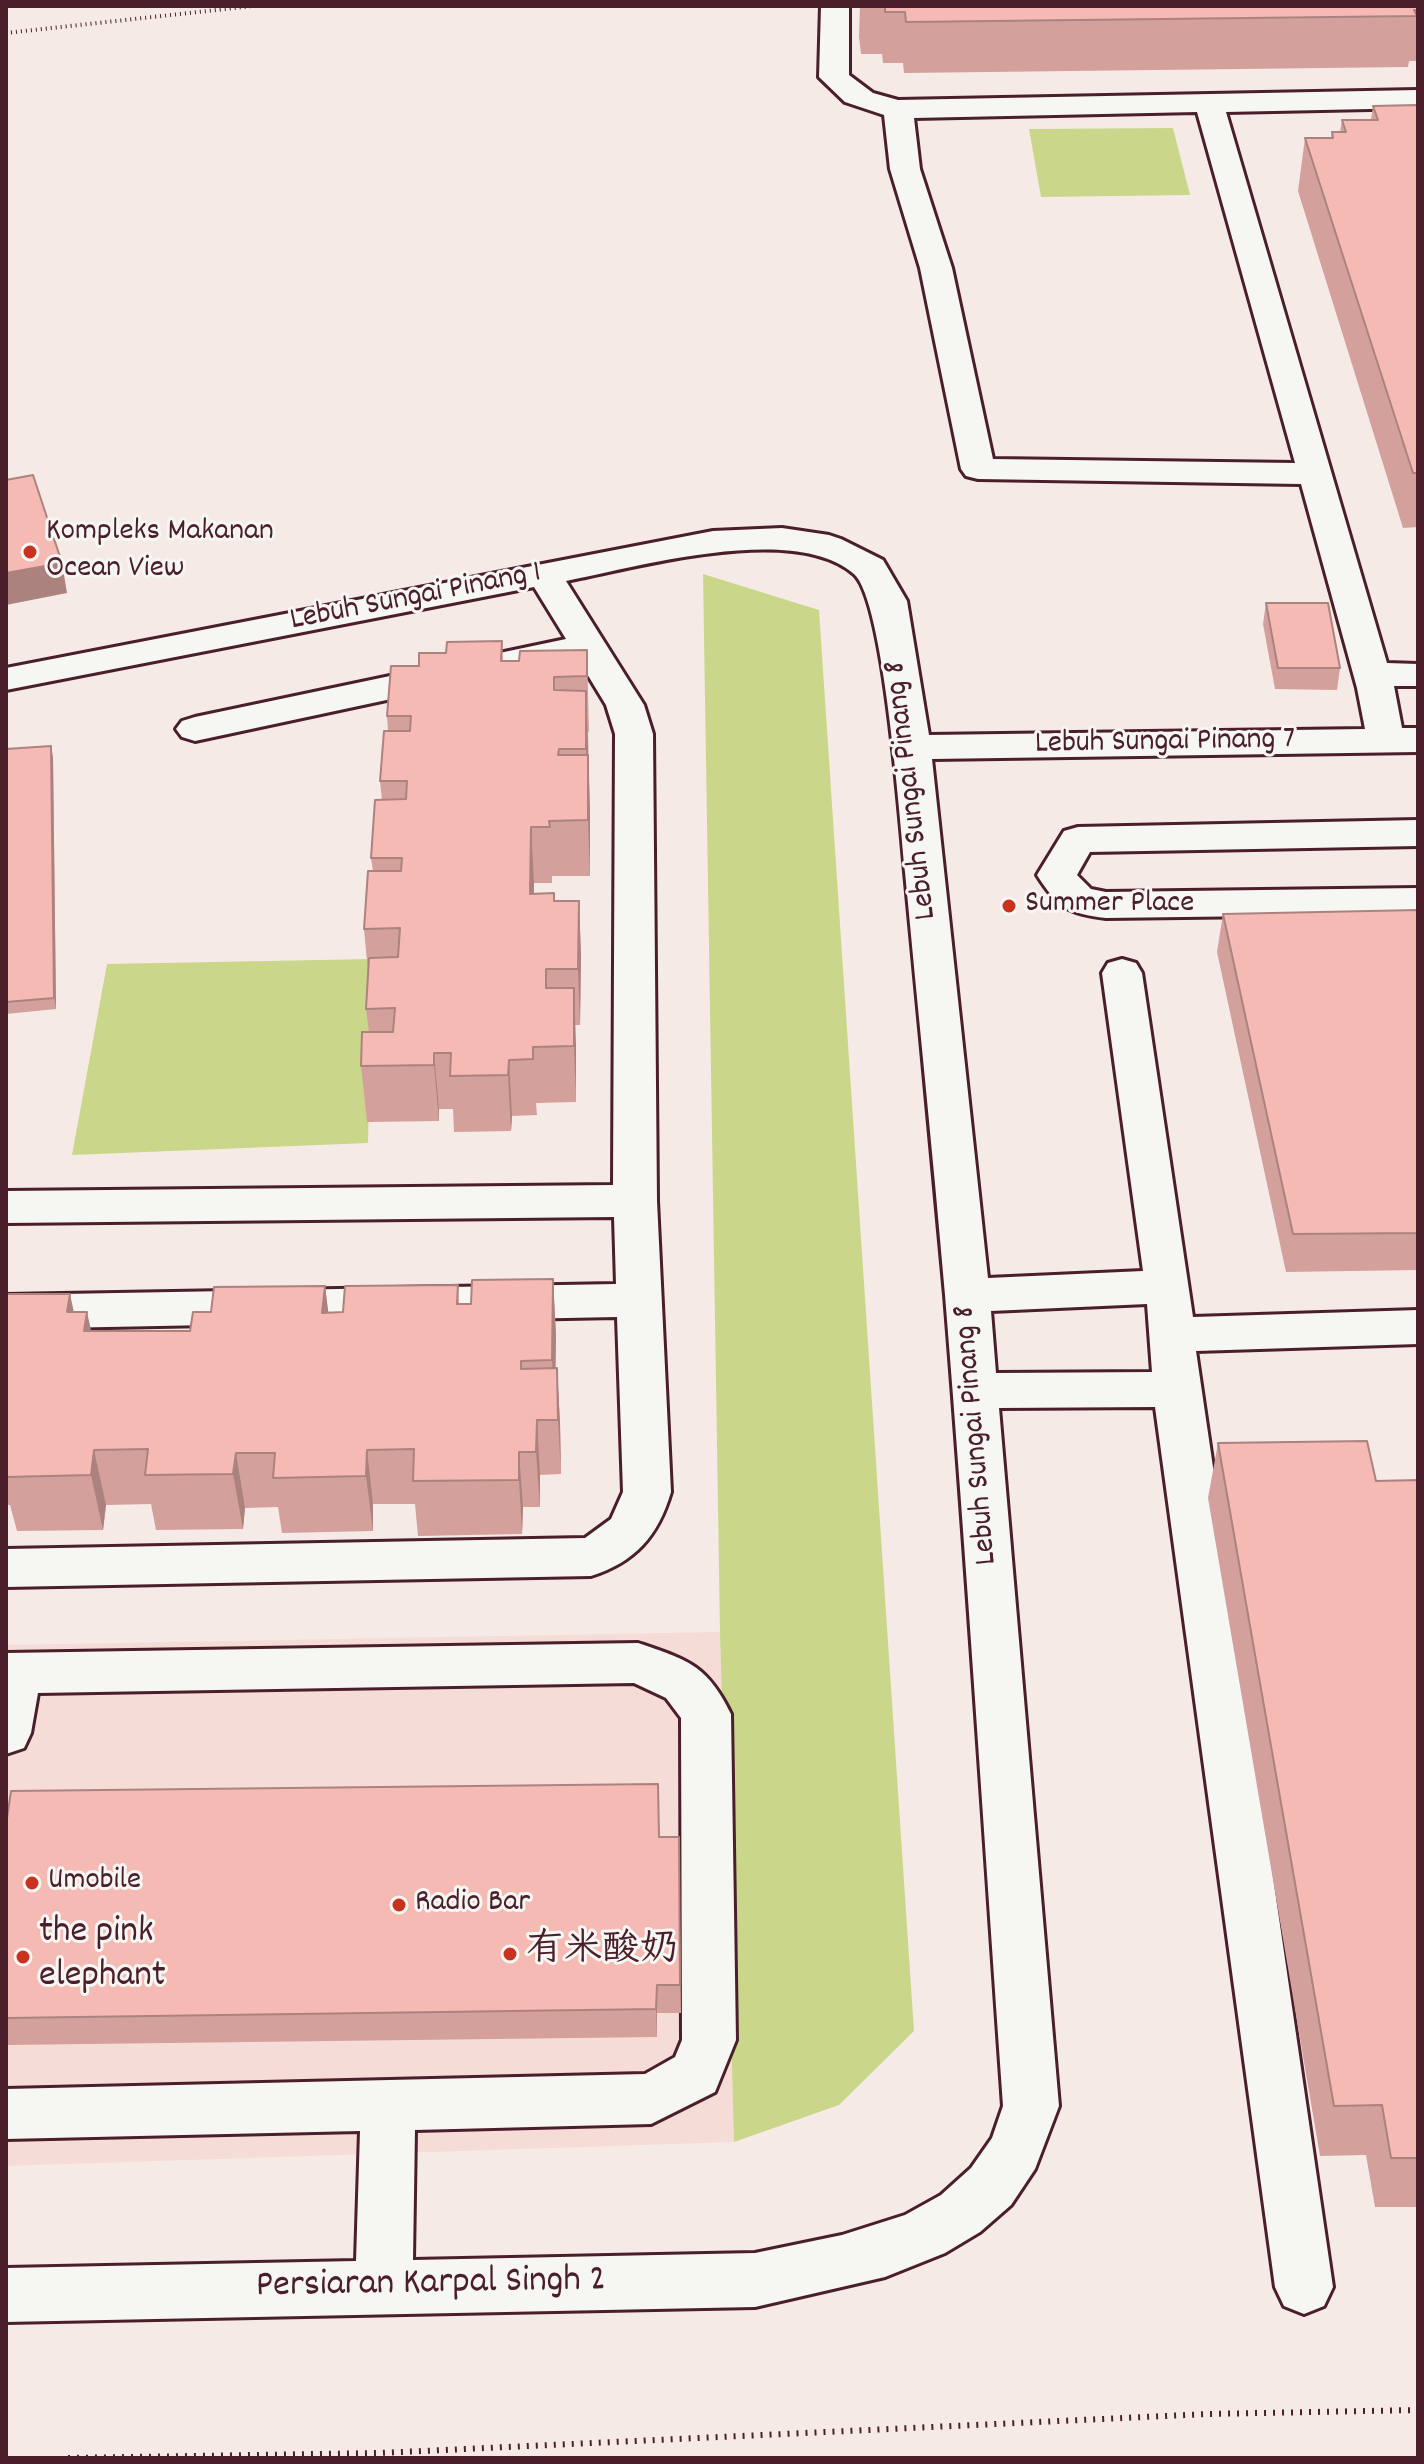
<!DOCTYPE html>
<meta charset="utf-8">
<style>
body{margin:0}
#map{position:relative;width:1424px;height:2464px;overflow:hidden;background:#f6eae6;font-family:Dekko,sans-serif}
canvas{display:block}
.frame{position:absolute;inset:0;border:8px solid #4a1f2b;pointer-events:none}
</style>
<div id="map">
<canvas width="1424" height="2464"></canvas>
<div class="frame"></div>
</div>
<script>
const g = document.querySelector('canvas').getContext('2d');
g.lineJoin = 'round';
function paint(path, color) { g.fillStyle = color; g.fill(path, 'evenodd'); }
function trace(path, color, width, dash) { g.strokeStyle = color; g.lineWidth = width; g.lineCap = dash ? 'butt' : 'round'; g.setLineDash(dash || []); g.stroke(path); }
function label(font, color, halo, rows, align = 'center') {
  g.font = font + ' Dekko,"LXGW WenKai TC",sans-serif'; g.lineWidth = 6; g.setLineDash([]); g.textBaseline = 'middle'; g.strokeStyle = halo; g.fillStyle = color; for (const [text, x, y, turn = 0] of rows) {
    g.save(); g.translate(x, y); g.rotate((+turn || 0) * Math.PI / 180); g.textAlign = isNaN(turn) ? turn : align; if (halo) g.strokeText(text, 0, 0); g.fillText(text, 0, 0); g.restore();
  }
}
paint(new Path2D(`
 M720 1632 734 2142 6 2166V1645Z`), '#f6dcd7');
paint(new Path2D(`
 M1173 128 1190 195 1041 197 1029 129Z
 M703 574 819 610 914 2031 839 2105 734 2142 720 1632Z
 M372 959 368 1143 72 1155 107 964Z`), '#cad78a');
const minor = new Path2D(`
 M821 6H849V75L873 93 898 100 1418 90V108L1226 112 1387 663 1418 664V686H1394L1402 728H1418V752L932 759 988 1278 1143 1271 1102 973 1108 963 1122 959 1136 963 1142 973 1193 1317 1418 1310V1344L1196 1351 1333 2287 1324 2306 1304 2314 1284 2306 1275 2287 1155 1407 999 1408 1059 2106 1035 2169 1011 2205 980 2232 945 2253 885 2277 755 2307 6 2322V2268L356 2261 360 2131 6 2139V2089L645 2074 675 2057 682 2040 681 1718 666 1698 634 1683 38 1693 31 1733 24 1748 6 1754V1653L638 1643C688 1660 707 1665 731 1714L736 2040 715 2092 651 2124 415 2130 413 2260 755 2253 842 2235 905 2215 941 2195 971 2168 992 2138 1003 2106C984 1836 967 1565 945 1295 933 1154 918 1013 905 872 900 822 884 600 854 574 794 522 638 567 566 581L644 705 653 734 657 1201 671 1492C658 1536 635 1562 591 1576L6 1587V1549L585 1538 611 1519 623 1492 617 1317 6 1329V1295L616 1284 614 1217 6 1223V1191L613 1185 615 734 606 705 578 659 195 741 182 737 176 729 182 721 195 717 566 639 534 587 6 690V668L713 531 782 528 829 535 841 539 883 560 907 601 929 735 1365 729 1357 688 1301 484 978 479 966 476 961 469 920 268 890 169 884 115 845 102 819 77ZM1197 112 1295 463 993 459 952 268 920 169 914 118ZM1147 1304 1152 1372 996 1373 991 1311Z
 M1418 820V846L1090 852 1077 875 1091 889 1106 892 1418 888V914L1106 918C1069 914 1057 907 1037 875L1064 831 1078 827Z`);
trace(minor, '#4a1f2b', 6);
trace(new Path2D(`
 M6 33 253 6`), '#4a1f2b', 4, [1, 4]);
trace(new Path2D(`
 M68 2458 380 2453 1208 2414 1418 2410`), '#4a1f2b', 6, [2, 7]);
paint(minor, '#f6f6f2');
paint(new Path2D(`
 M860 6H1418V57L1417 61H1409L1408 67 904 73 903 63H883L882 54H861L859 37Z
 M1418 105V527L1403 528 1298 191 1305 138H1331L1332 132H1340L1342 120H1371L1373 106Z
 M1266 603 1340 668 1337 690 1275 689 1263 624Z
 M502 641 503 661H519L587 650 589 732H588L590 810V876H552V883H534V894L554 893 555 901H579L581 956 580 1025H575L576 1102 536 1103 537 1115 512 1116 511 1131 454 1132 453 1109H439V1121L367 1122 361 1066 369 1032 366 1009 368 972 364 929 373 871 371 858 382 800 380 781 388 731 387 716 446 653Z
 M6 749 53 757 56 1009 6 1014Z
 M1418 910V1270L1286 1272 1217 952 1223 914Z
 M553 1279 556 1335 555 1368H557L560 1423 561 1474 540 1475V1507H523L522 1534 418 1536 415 1504H373V1531L282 1533 278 1507 245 1508 243 1529 156 1530 151 1504 106 1505 103 1530 17 1531 10 1505H6V1294L74 1312 91 1331H190L211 1312 325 1286 328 1313 343 1312 458 1285 459 1304H471Z
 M1218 1443 1376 1481 1418 1480V2207H1375L1366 2155 1320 2156 1208 1498Z
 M6 1825 679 1837 681 2013H657V2037L6 2045Z`), '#d4a09c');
paint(new Path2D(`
 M62 563 67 593 6 605V573Z
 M586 691 588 746V804L586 749Z
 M51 746 53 757 56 1009 54 998Z
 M588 755 590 810V876L588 820Z
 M531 827 534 883 533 950 530 894Z
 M579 901 581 956 580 1025 578 969Z
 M574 988 576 1044V1102L574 1046Z
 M434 1053 439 1109V1121L434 1065Z
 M509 1060 512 1116 511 1131 508 1075Z
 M553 1279 556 1335 555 1415 552 1360Z
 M325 1286 332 1341 322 1313Z
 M70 1294 82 1350 67 1312Z
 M87 1312 99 1367 84 1331Z
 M557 1368 560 1423 561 1474 558 1420Z
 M537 1420 540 1475V1507L536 1452Z
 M94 1450 106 1505 103 1530 91 1475Z
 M367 1450 373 1504V1531L366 1476Z
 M519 1452 523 1507 522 1534 519 1480Z
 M236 1453 245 1508 243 1529 233 1474Z
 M657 1985V2037L656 2009Z`), '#ac827f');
const building = new Path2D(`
 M885 6H1418V10H1414L1417 16 906 22 905 12H885Z
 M1418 105V473H1413L1305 138H1333L1332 132H1346L1342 120H1378L1373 106Z
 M33 475 62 563 6 573V480Z
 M1266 603H1328L1340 668H1278Z
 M502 641 501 661H519L520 651 587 650V676L554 677V690L586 691V749H559L558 755H588V820L549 821 550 827H531L530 894 554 893V901H579L578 969H546V988H574V1046L533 1047V1059L509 1060 508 1075 450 1076 451 1053H434V1065L361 1066 362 1032H393L395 1008 366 1009 369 958 398 957 400 928 364 929 368 871H401L402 858H371L375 800 406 799 407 781H380L384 731H410L411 716H387L391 666H419V653H446L447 642Z
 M51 746 54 998 6 1002V749Z
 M1418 910V1233L1293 1234 1223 914Z
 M553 1279 552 1360 521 1361V1369L557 1368 558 1420H537L536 1452H519V1480L413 1481 414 1449 367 1450 366 1476 273 1478 275 1453H236L233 1474 145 1475 148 1449 94 1450 91 1475 6 1477 7 1450H6V1294H70L67 1312H87L84 1331H190L193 1312H211L214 1287 325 1286 322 1313 343 1312 345 1286 458 1285 457 1304H471L472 1280Z
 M1367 1441 1376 1481 1418 1480V2158H1391L1382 2105 1334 2106 1218 1443Z
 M658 1784 659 1837H679L680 1985H657L656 2009 6 2018V1825L11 1791Z`);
paint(building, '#f6bab5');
trace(building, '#ac827f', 2);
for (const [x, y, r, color] of [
 [30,552,8,"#c8321e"],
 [1009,906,8,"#c8321e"],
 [32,1883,8,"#c8321e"],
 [399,1905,8,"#c8321e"],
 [510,1954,8,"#c8321e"],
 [23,1957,8,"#c8321e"]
]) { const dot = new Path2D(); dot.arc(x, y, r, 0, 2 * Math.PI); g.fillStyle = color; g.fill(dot); trace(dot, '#f6f6f2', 3); }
label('32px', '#4a1f2b', '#f6f6f2', [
 ["Kompleks Makanan",46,534],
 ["Ocean View",46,571],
 ["Summer Place",1025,906],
 ["Umobile",48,1883],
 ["Radio Bar",415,1905]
], 'left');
label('32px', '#4a1f2b', '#f6f6f2', [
 ["Lebuh Sungai Pinang 1",416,599,-11],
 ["Lebuh Sungai Pinang 7",1165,744,-1],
 ["Lebuh Sungai Pinang 8",913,790,-97],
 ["Lebuh Sungai Pinang 8",978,1435,-95]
]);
label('38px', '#4a1f2b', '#f6f6f2', [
 ["the pink",39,1935],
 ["elephant",39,1979],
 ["有米酸奶",526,1954]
], 'left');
label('38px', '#4a1f2b', '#f6f6f2', [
 ["Persiaran Karpal Singh 2",431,2286,-1]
]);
</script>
